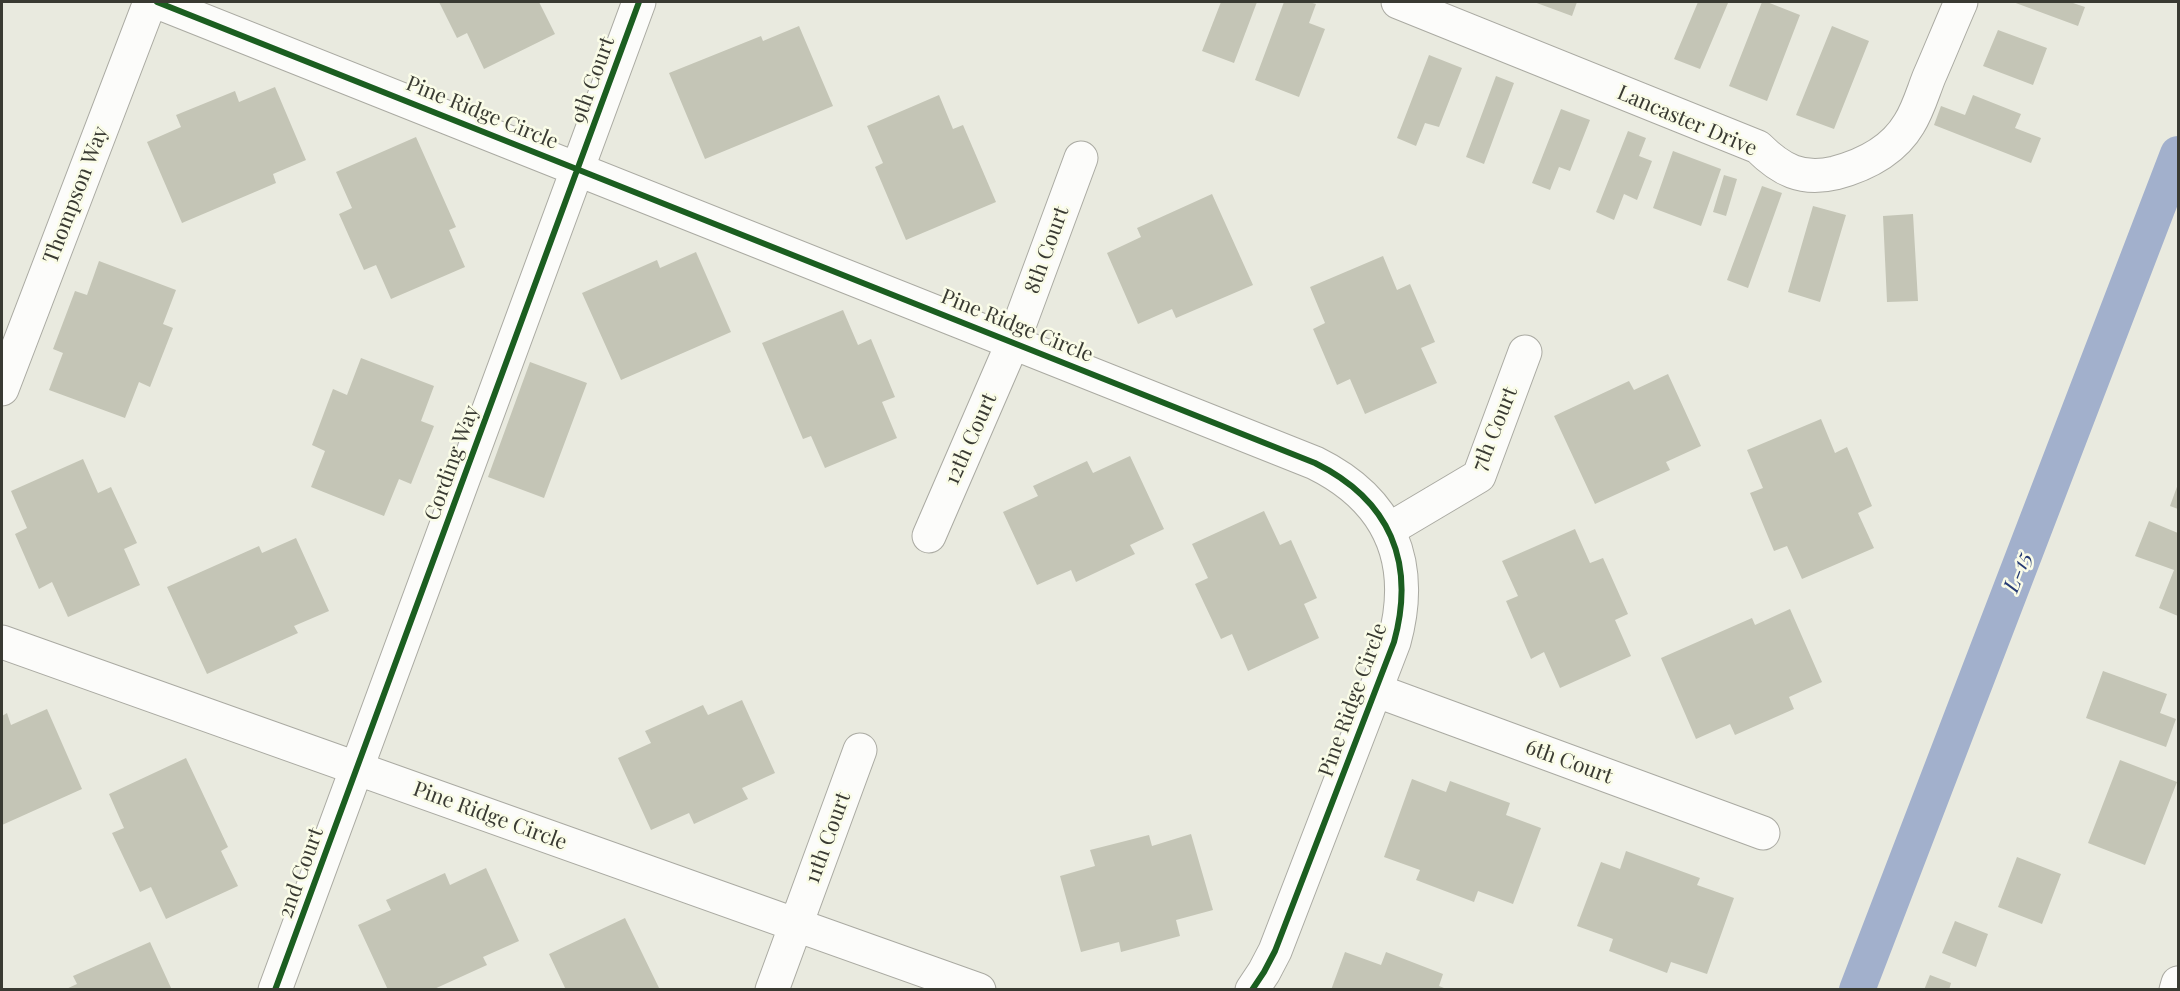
<!DOCTYPE html>
<style>
body{margin:0}
#map{position:relative;width:2180px;height:991px;overflow:hidden;background:#e9eadf;font-family:"Playfair Display",serif}
canvas{display:block}
.frame{position:absolute;inset:0;border:3px solid #393a32;pointer-events:none}
</style>
<div id="map">
<canvas width="2180" height="991"></canvas>
<div class="frame"></div>
</div>
<script>
const g = document.querySelector('canvas').getContext('2d');
g.lineJoin = 'round';
function trace(path, color, width, dash) { g.strokeStyle = color; g.lineWidth = width; g.lineCap = dash ? 'butt' : 'round'; g.setLineDash(dash || []); g.stroke(path); }
function paint(path, color) { g.fillStyle = color; g.fill(path, 'evenodd'); }
function label(font, color, halo, rows, align = 'center') {
  g.font = font + ' "Playfair Display",serif'; g.lineWidth = 5; g.setLineDash([]); g.textBaseline = 'middle'; g.strokeStyle = halo; g.fillStyle = color; for (const [text, x, y, turn = 0] of rows) {
    g.save(); g.translate(x, y); g.rotate((+turn || 0) * Math.PI / 180); g.textAlign = isNaN(turn) ? turn : align; if (halo) g.strokeText(text, 0, 0); g.fillText(text, 0, 0); g.restore();
  }
}
trace(new Path2D(`
 M1857 990 2178 154`), '#a2b0cc', 36);
paint(new Path2D(`
 M439 2H539L555 34 484 69 467 33 457 38Z
 M1221 2H1257L1234 63 1202 51Z
 M1284 2H1309L1316 4 1309 23 1325 29 1299 97 1255 80Z
 M1534 2H1577L1572 16Z
 M1698 2 1728 3 1700 69 1674 59Z
 M1762 2H1767L1800 15 1767 101 1729 86Z
 M2013 2H2070L2085 7 2078 26Z
 M799 26 833 106 705 159 669 73 761 36 763 41Z
 M1832 26 1869 41 1834 129 1796 115Z
 M1998 30 2047 48 2033 85 1983 66Z
 M1429 55 1462 68 1439 127 1425 123 1416 146 1397 138Z
 M1496 76 1514 83 1484 164 1466 157Z
 M275 87 306 160 273 174 276 183 182 223 147 142 181 127 176 115 235 91 239 102Z
 M939 95 953 129 963 125 996 202 906 240 875 167 883 163 867 126Z
 M1973 95 2021 114 2015 128 2041 138 2031 163 1934 125 1941 106 1965 115Z
 M1561 109 1590 120 1570 171 1559 167 1550 190 1532 183Z
 M1628 131 1646 138 1639 156 1652 161 1637 200 1624 194 1614 220 1596 212Z
 M416 137 456 227 449 230 465 267 391 299 376 265 364 270 339 214 352 208 336 172Z
 M1673 151 1721 169 1701 226 1653 208Z
 M1724 175 1737 179 1726 216 1713 212Z
 M1762 186 1782 193 1748 288 1727 280Z
 M1212 194 1253 285 1176 318 1172 309 1138 324 1107 253 1141 237 1137 228Z
 M1813 206 1846 215 1820 302 1788 292Z
 M1913 214 1918 301 1887 302 1883 216Z
 M696 252 731 332 621 380 582 293 657 260 660 268Z
 M1383 256 1397 290 1410 284 1435 342 1421 348 1437 383 1365 414 1350 379 1337 385 1313 329 1325 323 1310 287Z
 M99 261 176 290 163 324 173 328 150 387 139 382 125 418 49 390 63 353 53 349 75 291 87 295Z
 M843 310 858 345 871 339 895 397 882 402 897 438 825 468 811 436 803 439 762 343Z
 M361 358 434 386 421 421 434 426 411 484 399 479 384 516 311 487 325 451 312 445 333 389 347 395Z
 M530 362 587 383 544 498 488 477Z
 M1668 374 1701 446 1666 462 1670 470 1595 504 1554 416 1629 381 1634 390Z
 M1821 419 1835 453 1847 447 1872 506 1858 513 1874 548 1802 579 1787 546 1774 551 1750 493 1763 488 1747 450Z
 M1130 456 1164 529 1130 545 1135 554 1076 582 1071 570 1037 585 1003 512 1038 496 1033 486 1087 461 1093 473Z
 M83 459 98 493 111 487 137 543 124 549 140 585 68 617 52 582 39 589 15 534 27 528 11 491Z
 M2178 484V509L2170 506Z
 M1264 511 1280 545 1291 540 1317 598 1304 604 1319 638 1248 671 1232 634 1221 639 1195 584 1208 578 1192 544Z
 M2149 521 2178 533V616L2159 608 2174 570 2135 556Z
 M1575 529 1590 563 1603 558 1628 614 1615 620 1631 656 1560 688 1544 652 1531 659 1506 601 1518 596 1502 561Z
 M296 538 329 611 294 626 298 633 207 674 167 587 259 546 262 553Z
 M1790 609 1822 682 1789 697 1794 709 1735 735 1730 724 1696 739 1661 658 1752 618 1755 625Z
 M2103 671 2167 694 2160 713 2176 719 2166 747 2086 718Z
 M742 700 775 773 742 788 748 799 694 824 689 813 651 830 618 758 651 743 645 731 703 705 708 715Z
 M47 709 82 789 2 825V716L7 713 11 725Z
 M186 758 228 847 221 851 238 886 166 919 151 887 140 892 112 833 124 828 109 794Z
 M2120 760 2177 782 2145 865 2088 843Z
 M1412 779 1446 792 1450 781 1510 803 1506 815 1541 828 1513 904 1478 891 1474 902 1416 880 1420 870 1384 857Z
 M1191 834 1213 910 1176 920 1180 936 1121 952 1119 942 1081 952 1060 876 1095 866 1090 850 1149 835 1152 846Z
 M1626 851 1700 878 1697 885 1734 898 1707 974 1671 962 1667 973 1609 951 1613 939 1577 926 1601 862 1620 869Z
 M2017 857 2061 874 2042 924 1998 907Z
 M486 868 519 941 483 957 487 965 432 990H388L358 925 391 910 386 900 445 873 450 885Z
 M625 918 660 990H566L549 954Z
 M1955 921 1988 934 1976 967 1942 953Z
 M150 942 172 990H64L77 984 73 976Z
 M1345 952 1381 965 1386 952 1443 974 1439 986 1449 990H1331Z
 M1930 975 1951 983 1949 990H1924Z`), '#c4c5b6');
const street = new Path2D(`
 M157 2 1315 463C1390 500 1416 562 1394 642L1275 951 1264 972 1252 990
 M1398 2 1758 147C1781 170 1802 181 1835 173 1865 165 1893 151 1909 124 1918 110 1923 92 1929 77 1940 52 1950 27 1961 2
 M2 389 150 2
 M1388 530 1479 476 1525 352
 M929 536 1013 342 1081 158
 M2 642 979 990
 M1375 690 1763 833
 M275 990 639 2
 M772 990 860 750
 M2176 990 2178 983`);
trace(street, '#aaaaa2', 35);
trace(street, '#fcfcfa', 33);
trace(new Path2D(`
 M157 2 1315 463C1390 500 1416 562 1394 642L1275 951 1264 972 1252 990
 M275 990 639 2`), '#1b5e20', 6);
label('21px', '#393a32', '#fafce8', [
 ["9th Court",593,80,-70],
 ["Pine Ridge Circle",482,113,22],
 ["Lancaster Drive",1687,121,23],
 ["Thompson Way",76,195,-69],
 ["8th Court",1047,250,-70],
 ["Pine Ridge Circle",1017,326,22],
 ["7th Court",1495,429,-68],
 ["12th Court",971,439,-66],
 ["Cording Way",452,463,-70],
 ["Pine Ridge Circle",1353,700,-70],
 ["6th Court",1569,762,20],
 ["Pine Ridge Circle",490,816,20],
 ["11th Court",828,838,-70],
 ["2nd Court",301,873,-70]
]);
label('italic 22px', '#263b73', '#fafce8', [
 ["L-15",2018,572,-69]
]);
</script>
